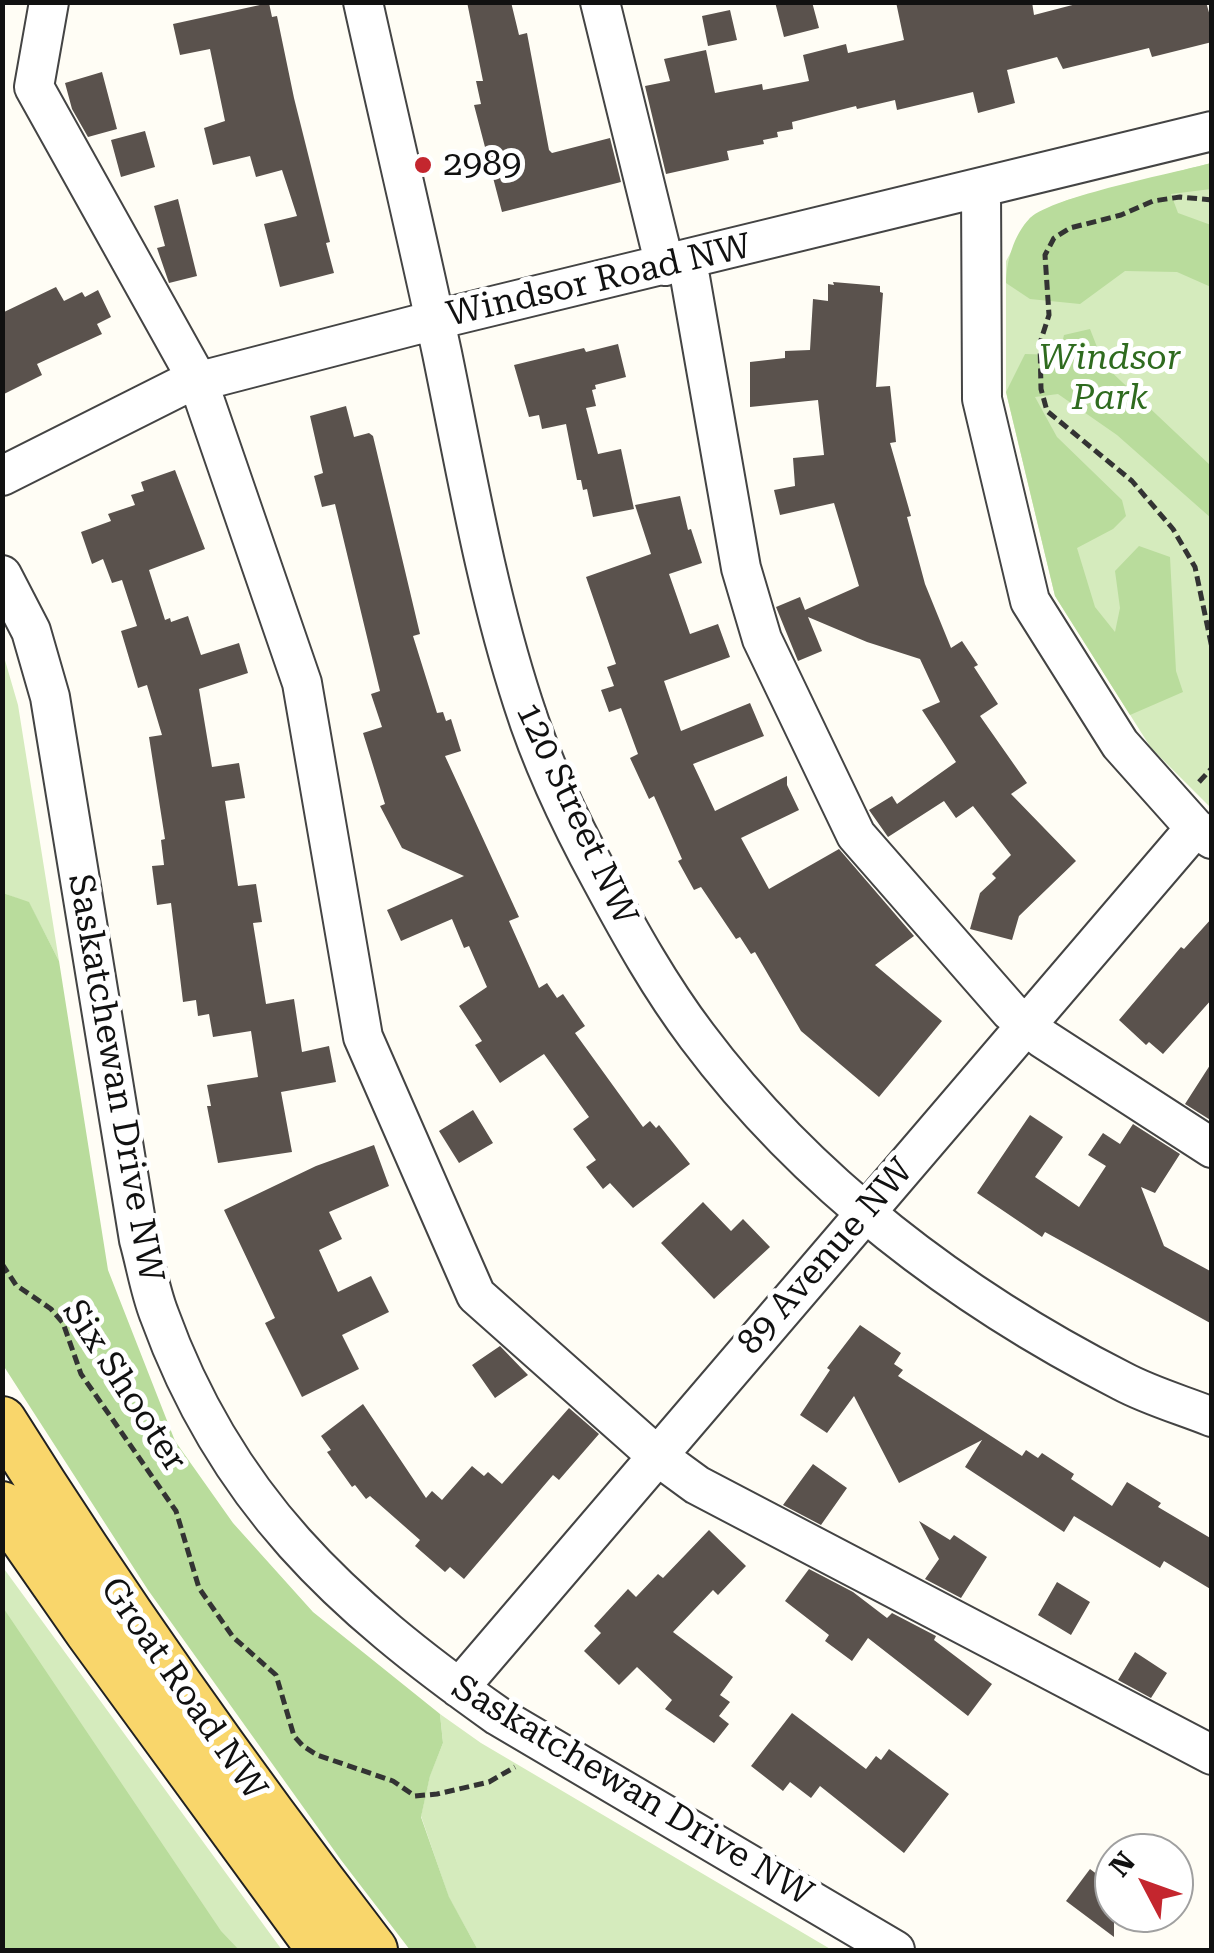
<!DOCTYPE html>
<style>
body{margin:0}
#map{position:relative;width:1214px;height:1953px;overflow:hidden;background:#fffdf5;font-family:"Roboto Serif",serif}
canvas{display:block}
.frame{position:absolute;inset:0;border:5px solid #111;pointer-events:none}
.north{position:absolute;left:1094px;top:1833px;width:100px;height:100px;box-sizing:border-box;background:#fff;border:2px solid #a0a0a0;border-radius:50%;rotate:311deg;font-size:28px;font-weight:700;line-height:40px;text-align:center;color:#111}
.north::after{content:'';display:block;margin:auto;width:35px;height:45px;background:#c4262e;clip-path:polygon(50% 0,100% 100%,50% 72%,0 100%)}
</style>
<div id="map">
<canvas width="1214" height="1953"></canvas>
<div class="frame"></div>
<div class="north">N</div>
</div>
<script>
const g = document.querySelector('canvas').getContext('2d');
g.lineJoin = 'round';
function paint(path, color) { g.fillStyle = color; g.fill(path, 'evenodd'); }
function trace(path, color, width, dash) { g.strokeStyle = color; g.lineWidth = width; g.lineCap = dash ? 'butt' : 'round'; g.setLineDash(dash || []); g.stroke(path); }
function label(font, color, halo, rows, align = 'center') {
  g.font = font + ' "Roboto Serif",serif'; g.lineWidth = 10; g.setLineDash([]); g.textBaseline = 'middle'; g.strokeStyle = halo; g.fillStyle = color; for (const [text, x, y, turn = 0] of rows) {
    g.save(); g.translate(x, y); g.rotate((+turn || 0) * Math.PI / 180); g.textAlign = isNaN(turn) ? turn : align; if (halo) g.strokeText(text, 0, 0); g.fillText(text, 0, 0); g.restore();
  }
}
paint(new Path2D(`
 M1211 163V808L1151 748 1055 596 1006 392V261L1030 218 1067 200Z
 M2 650 18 705 59 961 29 903 3 893Z
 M2 1566 282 1950H3Z
 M440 1714 481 1743 832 1950H478L449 1898 421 1816 430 1775 443 1743Z`), '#d5ebbd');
paint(new Path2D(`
 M1211 163V189L1171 194 1178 213 1211 225V287L1177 272 1125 271 1080 304 1030 299 1006 283C1006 262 1014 234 1030 218 1054 196 1175 173 1211 163Z
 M1090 329 1104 365 1211 466V518L1117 435 1058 394 1035 397 1057 437 1122 500 1126 516 1113 529 1077 548 1095 607 1115 632 1120 608 1115 571 1139 546 1170 557 1176 671 1183 692 1130 715 1055 596 1006 392 1025 354 1059 355 1064 335Z
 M3 893 29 902 59 961 108 1270 175 1441 233 1523 313 1612 440 1714 443 1743 430 1776 421 1817 449 1897 478 1950H410L341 1860 148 1590 3 1365Z
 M2 1606 221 1931 239 1950H3Z`), '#b9dc9c');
paint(new Path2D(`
 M467 2H511L519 35 527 33 549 150 552 153 610 138 621 182 502 212 474 105 481 104 476 81H483Z
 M775 2H812L819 28 784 37Z
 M896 2H1032L1034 15 1084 2H1206L1212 23V42L1152 57 1149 48 1063 69 1057 57 1007 70 1015 103 978 113 973 92 897 110 895 100 857 109 856 106 792 122 793 129 777 132 778 137 763 140 764 144 727 151 729 160 666 174 645 86 670 81 664 59 706 50 715 93 762 84 763 90 809 81 803 55 846 44 848 53 904 40Z
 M269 3 272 17 277 16 294 98 330 242 326 243 334 273 280 287 264 224 297 216 282 170 256 177 250 156 213 165 204 128 225 121 210 49 180 55 173 24Z
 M730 10 737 40 708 46 702 16Z
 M102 72 117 129 88 137 72 109 65 83Z
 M145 131 155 167 121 177 111 140Z
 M178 199 197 276 169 283 157 248 165 246 154 206Z
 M833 282 880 286V292L883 293 876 387 890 386 896 442 890 443 911 516 907 517 925 584 951 648 962 641 978 665 974 667 998 704 980 716 1027 783 1011 794 1076 861 1019 916 1012 940 970 929 980 893 996 878 992 874 1011 855 973 806 956 818 944 801 888 837 869 810 892 796 897 804 956 762 922 710 940 702 920 659 867 642 808 617 822 651 798 661 776 607 800 597 805 610 859 586 834 503 780 515 774 490 795 486 793 458 824 455 818 400 750 407V362L785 358V351L810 350 813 299 828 301V284L834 285Z
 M56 287 64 301 82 292 85 297 98 290 111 317 97 324 102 334 37 364 42 375 2 395V313Z
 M618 344 626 377 595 385 596 389 592 390 596 406 586 408 598 454 621 449 634 509 593 517 587 489 583 490 581 480H577L566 424 542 429 539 415 529 417 514 365 584 348 586 352Z
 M346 406 354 437 369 433 373 436 420 634 413 636 437 713 443 712 446 721 451 719 461 751 445 756 519 917 509 921 539 988 547 983 557 998 563 994 585 1026 575 1033 643 1127 650 1121 656 1128 659 1125 690 1164 633 1208 610 1183 603 1189 586 1167 596 1160 573 1129 589 1117 544 1054 500 1083 475 1045 482 1041 459 1006 487 987 469 946 464 948 452 919 401 941 387 910 464 876 402 848 380 806 385 804 363 733 382 727 371 694 380 691 335 504 322 507 314 476 323 473 310 416Z
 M175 470 205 549 149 570 165 620 170 618 171 622 188 616 201 655 239 643 248 673 199 689 212 767 239 763 245 798 225 801 238 886 256 884 262 922 253 923 266 1004 294 999 302 1052 329 1046 336 1082 281 1092 292 1152 218 1163 207 1106H211L207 1085 258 1077 251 1031 213 1037 209 1014 198 1016 196 1000 183 1002 171 903 157 905 152 866 164 865 161 840 165 839 149 737 162 735 147 685 138 688 121 631 137 626 122 580 112 583 103 559 92 564 81 532 111 521 108 514 135 505 131 495 144 491 141 482Z
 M680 496 688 530 691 529 702 563 669 574 690 634 718 624 730 657 664 681 681 731 750 703 764 736 693 764 715 811 787 776V785L799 810 741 838 769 889 839 849 914 936 875 965 942 1021 879 1097 801 1031 755 952 751 954 740 937 736 939 701 887 694 890 678 861 682 859 654 796 649 799 630 758 638 754 621 708 609 712 601 690 614 686 607 667 616 664 586 577 651 554 635 505Z
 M1212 918V999L1163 1054 1149 1042 1146 1045 1119 1020 1181 947 1184 949Z
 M1212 1062V1121L1185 1104Z
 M473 1110 493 1143 459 1163 439 1131Z
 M1030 1115 1063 1137 1035 1177 1079 1207 1106 1166 1088 1155 1103 1133 1120 1144 1133 1124 1180 1154 1155 1193 1141 1187 1164 1246 1212 1272V1324L1045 1232 1042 1237 977 1193Z
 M374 1145 389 1186 329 1212 342 1239 319 1250 338 1292 371 1276 389 1312 342 1335 359 1369 302 1397 265 1323 275 1318 224 1210 316 1166Z
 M703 1202 731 1231 743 1219 770 1247 714 1299 661 1243Z
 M860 1325 901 1353 894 1364 903 1370 898 1376 1022 1456 1026 1450 1038 1458 1042 1453 1074 1474 1071 1479 1112 1506 1127 1482 1161 1503 1158 1507 1212 1539V1590L1164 1561 1160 1568 1074 1516 1064 1532 965 1467 982 1440 899 1483 854 1396 827 1433 800 1415 830 1370 827 1368Z
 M500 1346 528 1375 495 1398 472 1365Z
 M363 1404 426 1498 432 1491 442 1500 472 1466 484 1476 488 1472 502 1484 569 1408 599 1434 559 1480 553 1475 464 1579 450 1567 445 1572 415 1546 420 1540 370 1496 366 1499 355 1485 352 1487 327 1452 331 1450 321 1436Z
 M813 1464 847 1488 821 1525 783 1505Z
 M919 1521 950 1540 954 1535 987 1557 961 1598 925 1579 939 1559Z
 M709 1530 746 1566 718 1595 713 1590 673 1632 733 1677 720 1695 730 1702 719 1716 729 1724 714 1743 665 1709 672 1700 637 1667 619 1685 584 1651 601 1633 594 1626 628 1589 636 1597 658 1574 663 1578Z
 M809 1569 853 1592 887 1618 892 1613 936 1636 934 1640 992 1684 968 1716 868 1638 852 1661 825 1641 829 1635 785 1601Z
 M1057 1582 1090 1602 1071 1635 1038 1615Z
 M1135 1652 1167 1673 1151 1698 1118 1680Z
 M792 1713 866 1769 876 1756 881 1760 889 1749 949 1794 904 1853 820 1786 811 1798 790 1782 783 1791 751 1766Z
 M1090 1869 1114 1887V1937L1066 1901Z`), '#5a524d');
const minor = new Path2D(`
 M49 2 34 87 198 381 302 683 363 1037 476 1295 656 1455 697 1485 1212 1755
 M363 2C389 119 417 236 442 353 466 470 486 589 523 703 542 763 571 824 601 879 630 933 660 987 697 1036 807 1183 959 1298 1122 1381 1150 1396 1182 1405 1212 1417
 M600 2 665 266
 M981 188 982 399 1030 601 1120 744 1195 828 1212 839
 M687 260 741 568 762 639 856 835 1010 1011 1042 1038 1212 1148
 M2 476 181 386 435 320 1212 131
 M2 575 31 631 50 697 139 1240C146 1265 150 1291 159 1314 226 1500 341 1605 498 1716L895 1950
 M459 1688 1195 828`);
const major = new Path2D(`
 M2 1421C116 1603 242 1780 373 1950
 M2 1506 89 1631 322 1950`);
trace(minor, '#444', 42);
trace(major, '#222', 52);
trace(new Path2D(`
 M1212 200 1180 197 1153 201 1121 215 1070 228 1054 238 1045 255 1049 315 1040 343 1041 389 1047 411 1132 481 1173 529 1195 567 1212 648
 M1199 782 1212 768
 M2 1264 16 1285 51 1309 63 1323 81 1374 176 1511 199 1588 233 1637 276 1675 294 1736 303 1746 317 1755 393 1781 415 1796 437 1794 489 1782 515 1767`), '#333', 5, [10, 5]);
trace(minor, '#fff', 38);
trace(major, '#f9d66b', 48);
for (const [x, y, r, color] of [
 [423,165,10,"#c4262e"]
]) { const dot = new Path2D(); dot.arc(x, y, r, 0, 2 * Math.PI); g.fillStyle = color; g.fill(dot); trace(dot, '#fff', 4); }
label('35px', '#111', '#fff', [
 ["2989",443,165]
], 'left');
label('35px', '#111', '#fff', [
 ["Windsor Road NW",599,281,-13],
 ["120 Street NW",576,814,65],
 ["Saskatchewan Drive NW",115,1078,80],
 ["89 Avenue NW",826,1257,-49],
 ["Six Shooter",124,1386,57],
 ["Groat Road NW",183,1689,55],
 ["Saskatchewan Drive NW",632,1791,31]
]);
label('italic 35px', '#2f6b1f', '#fff', [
 ["Windsor",1110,359],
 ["Park",1110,399]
]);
</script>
